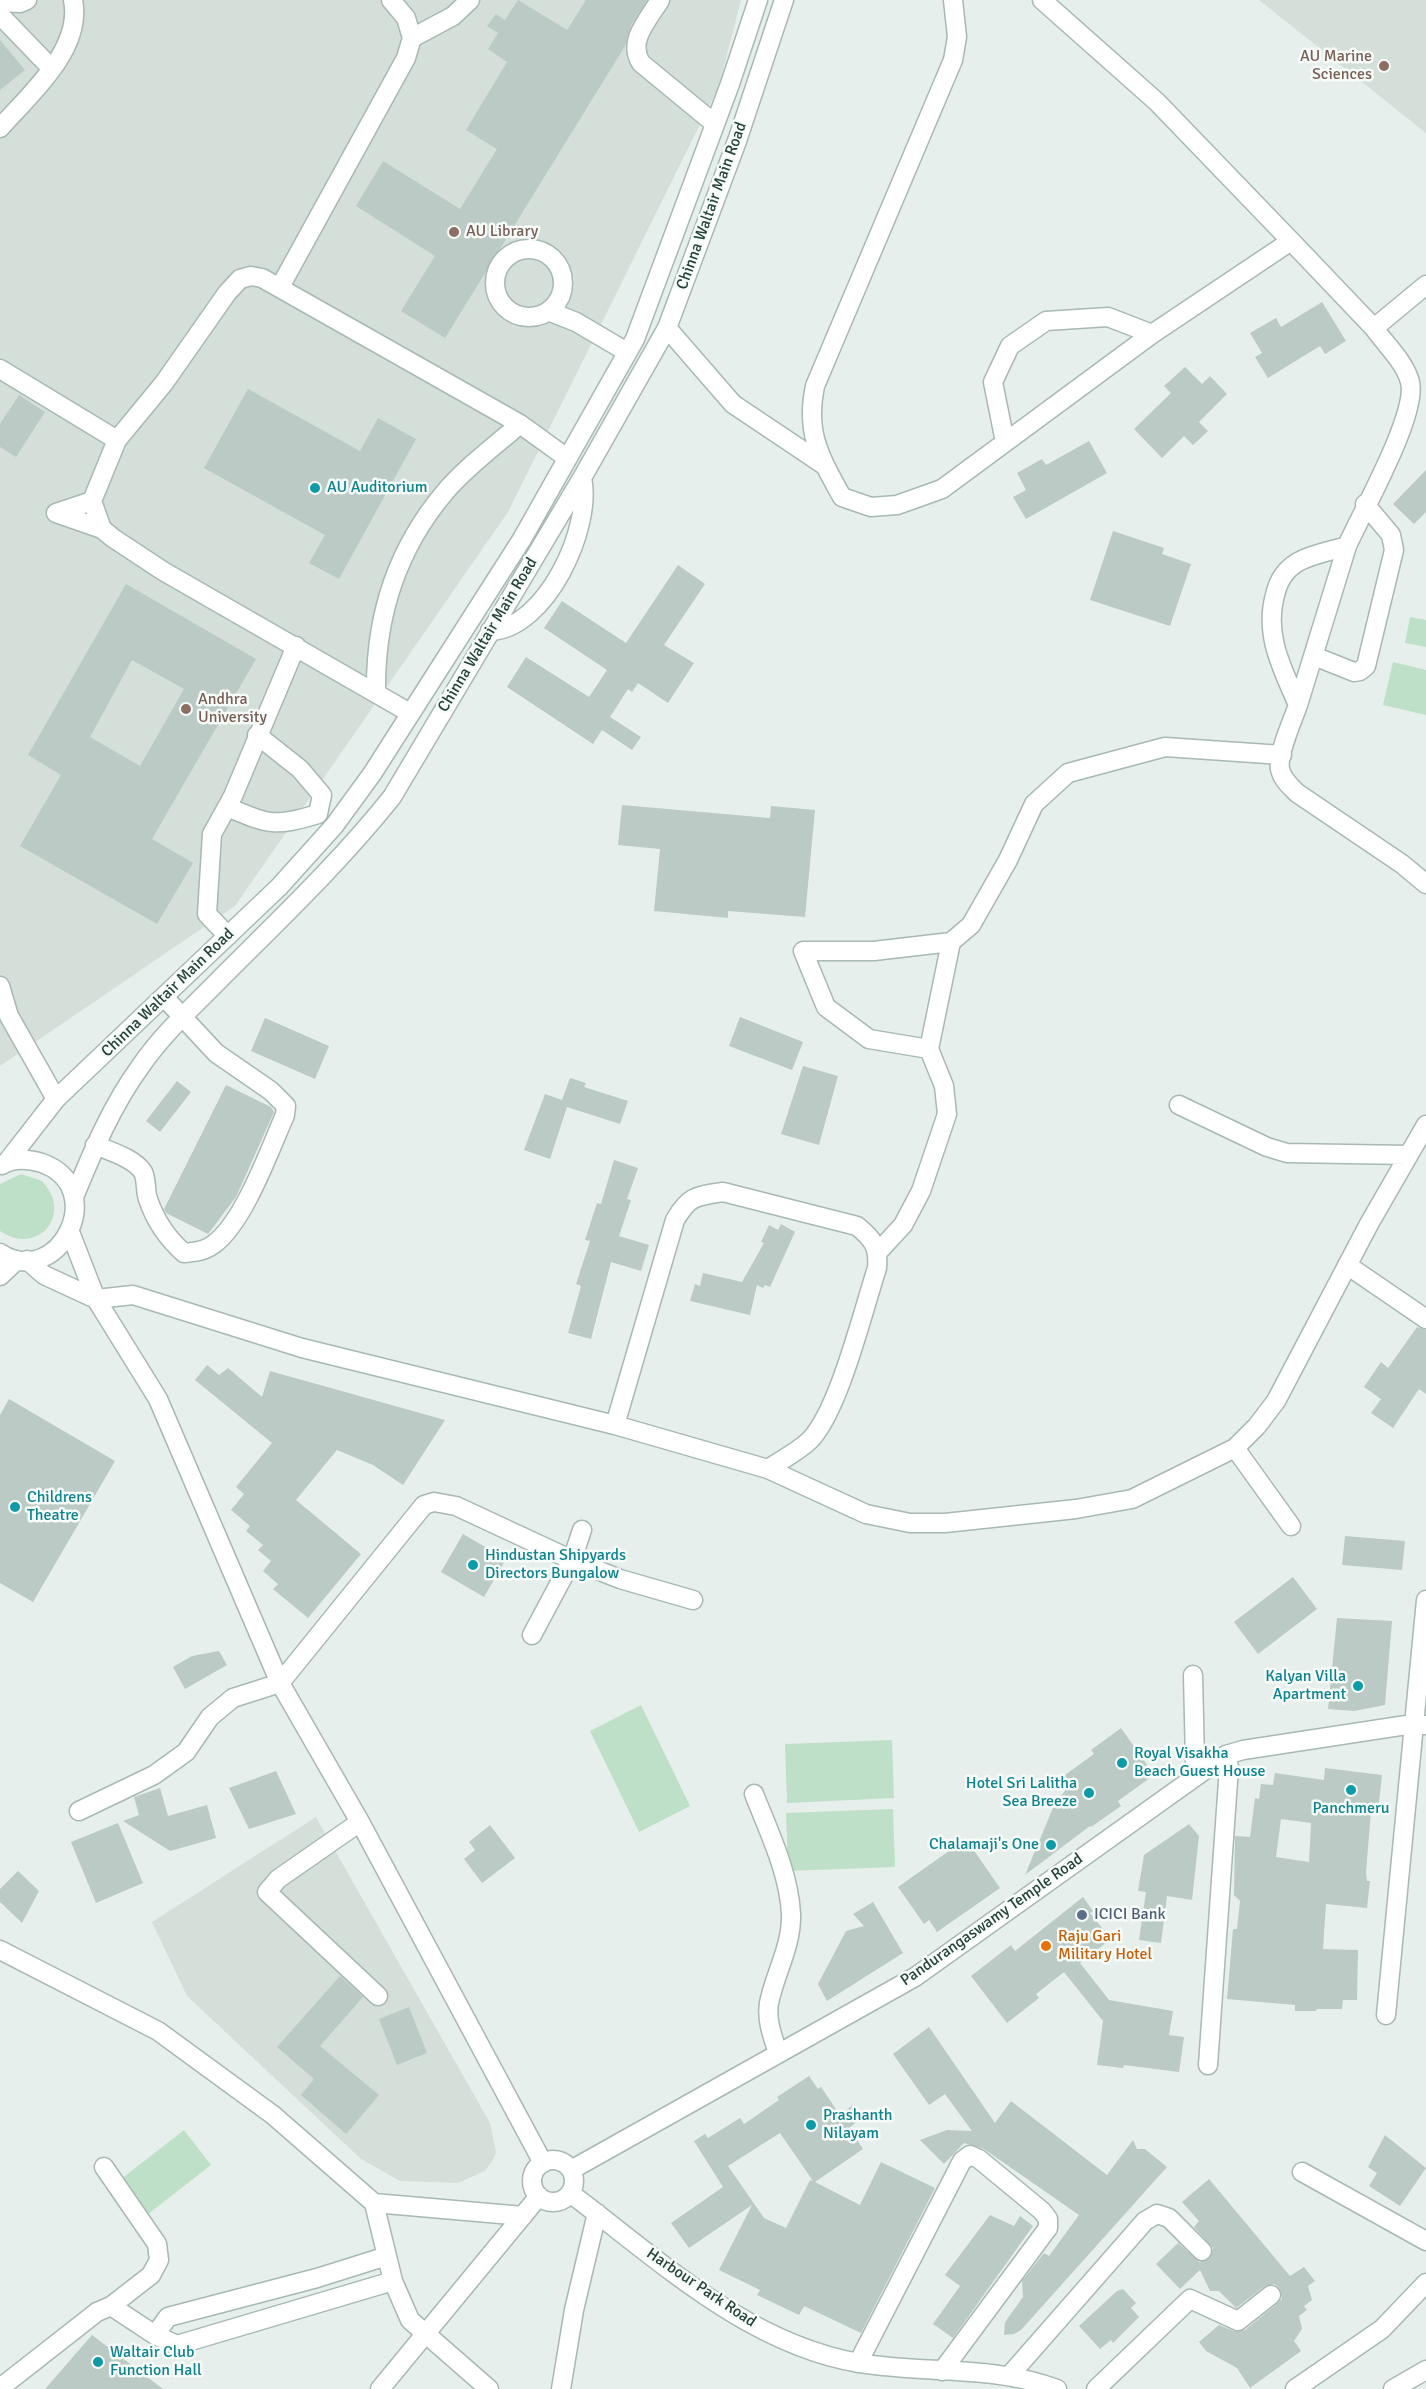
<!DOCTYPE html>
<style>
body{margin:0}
canvas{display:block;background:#e6efeb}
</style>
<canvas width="1426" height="2389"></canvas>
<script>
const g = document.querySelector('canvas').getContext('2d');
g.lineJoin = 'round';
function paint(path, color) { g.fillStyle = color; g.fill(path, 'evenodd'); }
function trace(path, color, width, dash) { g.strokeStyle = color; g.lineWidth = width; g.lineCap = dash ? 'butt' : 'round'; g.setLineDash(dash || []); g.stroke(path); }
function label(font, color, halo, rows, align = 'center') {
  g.font = font + ' Signika,sans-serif'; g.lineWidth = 5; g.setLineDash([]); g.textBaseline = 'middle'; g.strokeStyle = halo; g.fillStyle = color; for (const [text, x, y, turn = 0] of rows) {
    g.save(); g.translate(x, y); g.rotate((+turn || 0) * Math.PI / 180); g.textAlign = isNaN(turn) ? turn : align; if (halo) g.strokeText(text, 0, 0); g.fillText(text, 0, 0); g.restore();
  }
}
paint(new Path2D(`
 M0 0H741L719 86 508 512 235 906 0 1066Z
 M1259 0H1426V133Z
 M316 1817 490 2123 496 2152 493 2160 485 2171 458 2183 400 2181 361 2159 187 1996 152 1922Z`), '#d4dfda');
paint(new Path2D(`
 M1410 617 1426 620V647L1405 643Z
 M1393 662 1426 670V715L1383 705Z
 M21 1174 42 1181C74 1214 38 1257 0 1231V1184Z
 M641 1705 690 1806 639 1832 590 1731Z
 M892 1740 894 1798 787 1803 785 1744Z
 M893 1809 895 1867 788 1871 786 1813Z
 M184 2130 211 2165 143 2218 116 2183Z`), '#bfe0c8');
paint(new Path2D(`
 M518 0 567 30 586 0H647L631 25 625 46 445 338 401 311 435 256 356 206 383 161 460 209 497 149 466 130 507 62 488 49 498 33 487 26 496 14 505 20Z
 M0 40 25 70 0 90Z
 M1322 302 1346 341 1325 354 1320 346 1268 378 1255 357 1262 353 1250 333 1276 318 1281 327Z
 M1185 367 1202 384 1210 376 1227 394 1199 422 1208 431 1193 445 1184 436 1162 458 1134 429 1171 393 1164 386Z
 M248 389 360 451 378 418 416 439 339 579 309 563 325 535 204 468Z
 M19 395 45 412 16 457 0 447V424Z
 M1089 441 1107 473 1026 519 1013 497 1026 490 1017 473 1042 459 1046 465Z
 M1426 470V512L1414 524 1393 504Z
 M1113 531 1164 548 1162 554 1191 564 1170 626 1090 600Z
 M678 565 705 584 664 645 694 663 668 703 638 683 632 692 628 689 610 717 641 737 632 750 602 730 593 744 507 687 526 657 589 697 607 670 544 628 562 601 626 643Z
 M126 584 256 659 152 839 193 863 157 924 20 846 61 775 28 755ZM132 660 184 689 140 766 90 737Z
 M622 805 770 818 771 806 815 810 805 917 728 911V918L654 911 660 849 618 845Z
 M740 1017 803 1042 792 1070 729 1046Z
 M265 1018 329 1046 315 1079 251 1051Z
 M803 1066 838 1076 819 1145 781 1134Z
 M570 1078 586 1083 584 1087 628 1101 620 1124 567 1107 550 1159 524 1150 545 1094 562 1100Z
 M177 1081 191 1092 160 1132 146 1121Z
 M226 1085 271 1107 274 1112 236 1197 208 1234 166 1213 164 1209Z
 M614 1160 638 1168 627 1199 631 1200 619 1236 649 1245 641 1271 611 1262 591 1339 568 1333 581 1286 576 1284 590 1241 585 1240 597 1203 601 1204Z
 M781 1224 795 1232 770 1287 765 1285 763 1288 757 1285 750 1315 690 1301 695 1284 700 1286 703 1273 742 1282 764 1243 761 1242 769 1225 778 1230Z
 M1417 1327 1426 1330V1394L1419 1389 1393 1428 1371 1413 1381 1399 1364 1387 1381 1362 1388 1368Z
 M207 1365 219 1375 228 1368 262 1397 270 1371 445 1420 403 1485 373 1465 337 1450 296 1500 361 1554 308 1618 273 1589 278 1584 263 1571 271 1561 258 1550 263 1545 246 1531 250 1526 231 1510 244 1494 236 1487 272 1443 195 1380Z
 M9 1399 115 1461 33 1602 0 1583V1415Z
 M463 1534 506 1559 484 1597 441 1572Z
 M1345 1536 1405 1541 1402 1570 1342 1565Z
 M1293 1577 1317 1609 1258 1654 1234 1622Z
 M1337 1618 1392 1621 1385 1705 1354 1711 1328 1709Z
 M219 1651 227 1665 185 1689 173 1667 192 1656Z
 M1121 1728 1154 1775 1118 1801 1121 1806 1091 1827 1090 1826 1025 1875 1055 1803 1065 1791 1058 1780 1094 1754 1091 1750Z
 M1325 1768 1382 1775 1378 1812 1371 1811 1366 1872 1367 1881H1370L1367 1908 1326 1904 1323 1949 1358 1950 1357 2000H1343L1342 2009H1317L1316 2011H1295V2005L1227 1999 1233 1929H1237L1240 1901 1234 1895 1235 1836 1250 1837 1255 1798 1259 1799 1261 1784 1273 1785 1275 1773 1324 1780ZM1281 1819 1311 1823 1309 1862 1276 1857Z
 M276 1771 296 1814 249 1829 229 1788Z
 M160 1788 168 1816 207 1805 216 1838 170 1851 123 1821 139 1815 134 1797Z
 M118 1823 143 1883 96 1903 71 1842Z
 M1189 1824 1199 1836 1192 1900 1167 1896 1161 1943 1139 1940 1146 1892 1138 1891 1144 1855Z
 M490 1825 515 1858 482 1883 464 1859 475 1850 469 1842Z
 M966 1839 1000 1888 937 1932 929 1920 924 1924 898 1887Z
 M18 1871 39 1891 22 1923 0 1902V1889Z
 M1083 1897 1093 1911 1090 1913 1111 1939 1080 1963 1109 2000 1173 2011 1169 2035 1184 2037 1179 2072 1124 2065 1123 2068 1097 2065 1103 2021 1064 1972 1036 1994 1039 1998 1007 2023 971 1976 1011 1945 1015 1951Z
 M873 1902 903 1953 827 2001 818 1984 846 1931 864 1926 853 1914Z
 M340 1976 363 1997 320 2046 379 2095 346 2134 301 2095 314 2079 277 2047Z
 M409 2007 427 2053 397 2065 379 2019Z
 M929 2027 995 2123 1011 2101 1107 2175 1133 2140 1137 2149H1145L1167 2167 1021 2330 1014 2334 1004 2335 1005 2322 1023 2297 1022 2281 1044 2253 1049 2256 1079 2215 984 2149 964 2143 944 2164 920 2140 947 2130 972 2131 945 2094 929 2105 893 2054Z
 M809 2076 818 2089 821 2087 840 2115 853 2105 863 2117 849 2128 863 2149 815 2182 860 2205 881 2162 935 2188 861 2333 804 2306 799 2315 757 2295 760 2290 719 2270 752 2205 689 2248 671 2223 723 2187 694 2141 705 2134 708 2138 740 2118 744 2124 779 2100 777 2097ZM780 2133 813 2181 810 2180 786 2228 764 2218 728 2166Z
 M1385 2135 1426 2168 1400 2206 1369 2186 1377 2173 1368 2167Z
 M1209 2179 1290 2276 1304 2267 1315 2281 1308 2286 1312 2300 1304 2306 1307 2310 1299 2316 1302 2329 1294 2341 1301 2351 1250 2388 1237 2368 1206 2351 1199 2342 1219 2325 1234 2331 1245 2330 1278 2303 1282 2299 1280 2289 1275 2284 1265 2286 1236 2308 1219 2291H1210L1200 2270 1180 2289 1156 2264 1178 2243 1199 2262 1210 2258 1213 2248 1194 2227 1199 2221 1182 2202Z
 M990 2215 1014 2226 1020 2216 1033 2226 953 2338 933 2324 960 2286 945 2275Z
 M1123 2289 1136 2303 1131 2308 1139 2317 1113 2343 1111 2340 1100 2349 1079 2326 1117 2291Z
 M92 2335 163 2389H45Z`), '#bbcac4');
const minor = new Path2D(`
 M391 0 406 18 412 38 453 16 470 0
 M660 0C648 20 627 41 641 63L715 124
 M953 0 957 37 953 60 815 386C805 433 820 457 842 497L871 507 897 505 942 489 1152 334 1291 241 1157 102 1042 0
 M0 2 20 3 27 0
 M0 15 51 68
 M0 128C30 94 83 49 73 0
 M1291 241 1374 328 1426 285
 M495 283a34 34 0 1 1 68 0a34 34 0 1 1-68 0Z
 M280 287 406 58 412 38
 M548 311 576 322 627 352
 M667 328 733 404 824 465
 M0 369 117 440 164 383 227 293 240 279 251 276 262 278 520 424 567 458
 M117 440 92 501 102 529 113 538 163 571 410 713
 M1005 442 993 382 1010 346 1046 321 1108 317 1152 334
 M92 501 56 513 102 529
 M1347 546 1298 705C1282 668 1264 635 1275 595 1278 581 1286 569 1298 562 1312 554 1331 551 1347 546Z
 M1347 546C1362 512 1418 414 1410 382 1405 362 1385 344 1374 328
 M490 631C546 629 593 527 582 478
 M1314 656 1354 672 1360 671 1366 666 1394 550 1391 535 1365 504
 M376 692C375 617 396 550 445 492 466 467 495 446 520 424
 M1298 705C1293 720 1277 754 1280 769 1282 779 1290 786 1297 793L1402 864 1426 884
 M227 807C270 825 274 827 318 814L322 795 300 769 257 735
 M228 936 207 914 212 834 233 796 296 646
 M0 986 9 1016 56 1099
 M929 1049 951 942 971 925 1008 860 1034 804 1068 773 1165 747 1282 755
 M1179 1105 1267 1147 1287 1153 1408 1155
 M95 1145C109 1151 134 1158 143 1172 147 1180 145 1191 148 1199 155 1220 168 1239 184 1253 195 1252 205 1251 214 1244 244 1222 270 1149 285 1115L286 1106 271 1091 216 1053 164 997
 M7 1162 56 1099 279 887 334 826 372 774 522 539 635 339 730 84 758 0
 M74 1197C93 1151 111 1107 140 1067 163 1033 195 1005 223 976 281 918 341 861 392 797L582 478 667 328 737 141 784 0
 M70 1232 96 1299 158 1399 280 1683 360 1822 543 2163
 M879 1251 903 1225 921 1191 947 1114 944 1086 929 1049 869 1039 826 1007 803 951H874L951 942
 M0 1253C58 1291 111 1188 42 1163 29 1159 13 1158 2 1165
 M27 1260 44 1275 96 1299 133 1295 302 1348 615 1425 768 1469 866 1514 910 1523H945L1076 1509 1132 1499 1235 1448 1257 1426 1276 1401 1369 1224 1426 1125
 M1347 1265 1426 1319
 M0 1276 17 1260
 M615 1425 675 1220C689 1196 696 1196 723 1192L857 1226C873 1239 879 1247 877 1268 863 1311 839 1410 810 1440 799 1451 781 1460 768 1469
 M1235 1448 1291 1526
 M532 1635 572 1560 582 1530
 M1193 1675 1195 1762 1201 1772
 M754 1794C769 1832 789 1873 791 1914 792 1946 775 1973 769 2003 766 2020 773 2038 778 2053
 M79 1811 154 1775 186 1752 210 1717 233 1698 280 1683 424 1505 434 1502 456 1506 572 1560 620 1579 693 1600
 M360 1822 278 1879 267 1892 378 1996
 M0 1950 158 2031 273 2115 374 2203 523 2216
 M1386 2015 1426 1600
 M1208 2065 1229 1767 1226 1755
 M532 2181a21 21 0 1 1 42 0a21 21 0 1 1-42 0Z
 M104 2167 157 2244 159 2260 151 2275 111 2306
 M571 2170 915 1977 1226 1755 1243 1750 1413 1724 1426 1725
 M1302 2172 1426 2241
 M570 2193C658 2259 747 2344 859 2363 925 2374 994 2365 1057 2389
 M374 2203 393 2281 410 2320 489 2389
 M155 2335 168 2317 317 2278 387 2256
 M858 2363 962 2161 970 2155 979 2159 1042 2211 1048 2219V2228L942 2371
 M1010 2375 1145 2221 1157 2214 1169 2218 1202 2251
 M0 2388 97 2312 111 2306 155 2335 177 2345 393 2281
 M380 2389 539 2196
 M561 2389 574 2310 597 2213
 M1096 2389 1190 2299 1238 2321 1271 2295
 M1295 2389 1382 2329 1426 2283
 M1393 2389 1426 2370`);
trace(minor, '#a8b8b2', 21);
trace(minor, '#fff', 18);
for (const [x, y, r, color] of [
 [1384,66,6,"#8d6e63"],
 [454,232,6,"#8d6e63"],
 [315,488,6,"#0f9aa8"],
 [186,709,6,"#8d6e63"],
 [15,1507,6,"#0f9aa8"],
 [473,1565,6,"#0f9aa8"],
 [1358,1686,6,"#0f9aa8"],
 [1122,1763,6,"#0f9aa8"],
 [1351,1790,6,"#0f9aa8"],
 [1089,1793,6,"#0f9aa8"],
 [1051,1845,6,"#0f9aa8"],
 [1082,1915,6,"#5c6f8a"],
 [1046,1946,6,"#e8710a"],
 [811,2125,6,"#0f9aa8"],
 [98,2362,6,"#0f9aa8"]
]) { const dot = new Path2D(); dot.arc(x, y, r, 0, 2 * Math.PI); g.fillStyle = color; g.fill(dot); trace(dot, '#f7fbf9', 2); }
label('16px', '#785e54', '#f7fbf9', [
 ["AU Marine",1372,57,"right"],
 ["Sciences",1372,75,"right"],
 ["AU Library",466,232],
 ["Andhra",198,700],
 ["University",198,718]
], 'left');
label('16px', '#24423a', '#f7fbf9', [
 ["Chinna Waltair Main Road",712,206,-70],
 ["Chinna Waltair Main Road",488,635,-59],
 ["Chinna Waltair Main Road",168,993,-44],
 ["Pandurangaswamy Temple Road",992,1920,-35],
 ["Harbour Park Road",701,2288,34]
]);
label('16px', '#0d838f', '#f7fbf9', [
 ["AU Auditorium",327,488],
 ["Childrens",27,1498],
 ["Theatre",27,1516],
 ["Hindustan Shipyards",485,1556],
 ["Directors Bungalow",485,1574],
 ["Kalyan Villa",1346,1677,"right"],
 ["Apartment",1346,1695,"right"],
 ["Royal Visakha",1134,1754],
 ["Beach Guest House",1134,1772],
 ["Hotel Sri Lalitha",1077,1784,"right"],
 ["Sea Breeze",1077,1802,"right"],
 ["Panchmeru",1351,1809,"center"],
 ["Chalamaji's One",1039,1845,"right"],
 ["Prashanth",823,2116],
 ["Nilayam",823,2134],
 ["Waltair Club",110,2353],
 ["Function Hall",110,2371]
], 'left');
label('16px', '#4e5e75', '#f7fbf9', [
 ["ICICI Bank",1094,1915]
], 'left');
label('16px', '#c56008', '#f7fbf9', [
 ["Raju Gari",1058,1937],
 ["Military Hotel",1058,1955]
], 'left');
</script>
